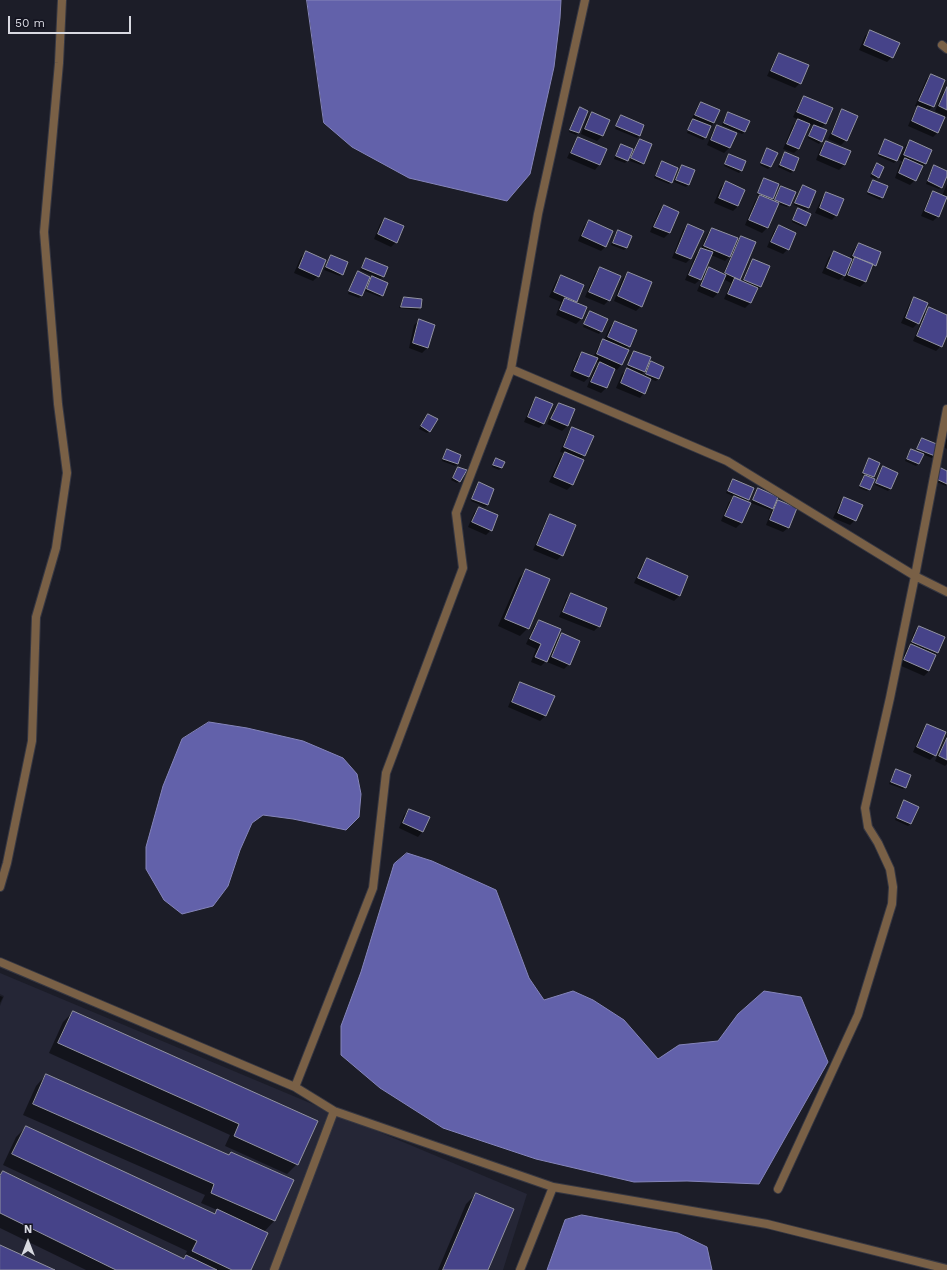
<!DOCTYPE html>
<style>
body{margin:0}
#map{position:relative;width:947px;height:1270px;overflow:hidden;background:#1c1d28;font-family:"Work Sans",sans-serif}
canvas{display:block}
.north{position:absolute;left:8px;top:1222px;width:40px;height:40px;-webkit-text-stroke:3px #13131f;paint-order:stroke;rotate:0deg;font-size:11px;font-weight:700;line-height:16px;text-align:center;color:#d8d9e1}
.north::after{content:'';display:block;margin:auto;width:14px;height:18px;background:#d8d9e1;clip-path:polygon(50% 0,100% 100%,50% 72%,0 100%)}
.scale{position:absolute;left:8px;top:16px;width:123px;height:18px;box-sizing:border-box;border:2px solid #d8d9e1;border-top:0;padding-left:5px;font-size:12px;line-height:14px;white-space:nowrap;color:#d8d9e1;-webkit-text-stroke:3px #13131f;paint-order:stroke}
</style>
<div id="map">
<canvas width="947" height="1270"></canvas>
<div class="north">N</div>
<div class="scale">50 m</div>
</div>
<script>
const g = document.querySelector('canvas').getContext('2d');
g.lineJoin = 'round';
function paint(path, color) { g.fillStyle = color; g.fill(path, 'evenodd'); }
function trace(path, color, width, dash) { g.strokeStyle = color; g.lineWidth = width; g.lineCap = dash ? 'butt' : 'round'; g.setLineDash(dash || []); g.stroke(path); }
paint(new Path2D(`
 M0 973 527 1194 503 1270H488L514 1209 476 1193 443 1270H251L268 1233 217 1209 215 1214 26 1126 12 1154 197 1241 192 1251 232 1270H217L184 1259 3 1171 0 1176V1006L4 996 0 994ZM73 1011 318 1121 298 1165 234 1136 239 1124 59 1043ZM46 1074 229 1155 231 1152 294 1180 275 1221 211 1193 214 1184 33 1104Z
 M0 1213 116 1270H55L0 1245Z`), '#252636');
const water = new Path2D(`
 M307 0H561L560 18 554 67 530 174 507 201 409 178 352 147 324 123Z
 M209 722 247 728 303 741 343 758 357 774 361 794 359 817 346 830 293 819 263 815 252 823 240 850 228 886 213 906 182 914 164 900 146 869V847L163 786 182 739Z
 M407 853 432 861 496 890 529 978 544 1000 573 991 593 1000 624 1020 658 1059 679 1045 718 1041 738 1014 764 991 801 997 828 1062 759 1184 687 1181 634 1182 536 1159 443 1128 380 1088 341 1055V1026L361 972 394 864Z
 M582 1215 678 1233 707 1247 712 1270H547L565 1220Z`);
paint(water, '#6261aa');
trace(water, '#8585ba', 1);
paint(new Path2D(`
 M870 31 892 57 887 62 859 50 865 36Z
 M780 54 800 83 795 88 767 76 775 59Z
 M931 75 933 106 928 111 938 132 933 137 908 126 914 112 919 107 915 106 926 80Z
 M947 88V117L935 111 943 92Z
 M805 97 832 109 825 124 820 129 821 141 819 144 808 138 812 128 814 126 809 124 799 148 794 153 783 149 793 125 799 120 793 117 800 102Z
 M701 103 714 123 710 126 705 138 703 140 687 133 692 121 691 120 697 108Z
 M580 108 587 111 578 133 576 135 569 132 578 111Z
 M843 111 846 140 841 145 828 139 838 116Z
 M592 113 608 120 602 136 597 141 581 134 587 118Z
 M729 113 745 132 742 134 722 125 726 115Z
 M621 117 643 126 639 136 637 138 615 129Z
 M718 126 735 133 729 148 724 153 707 145 713 131Z
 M579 138 599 165 595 170 567 158 574 143Z
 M640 140 643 163 641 165 630 161 638 142Z
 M886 140 896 161 894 163 878 156 883 143Z
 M910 141 931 150 925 164 920 168 915 180 910 185 895 178 900 164 903 162 899 160 905 146Z
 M826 142 844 165 839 170 816 160 821 147Z
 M622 145 632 149 627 161 625 163 614 159 619 147Z
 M768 149 770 167 768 169 760 165 766 152Z
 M785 153 793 170 791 173 778 167 783 155Z
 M730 155 745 162 741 171 739 173 724 166Z
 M663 162 671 182 669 184 654 178 660 164Z
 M877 164 878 177 876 179 870 177 875 167Z
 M682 166 694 171 688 185 686 187 674 182 680 168Z
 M935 166 947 172 941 187 939 189 926 184 932 169Z
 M765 179 772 198 770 200 774 202 779 189 781 187 789 205 787 207 778 204 767 228 762 233 745 225 755 201 760 196 757 195 763 181Z
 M874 181 882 197 880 200 867 194 872 183Z
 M726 182 738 206 733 211 714 203 721 187Z
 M947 184V196L938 216 933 221 921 216 929 197 934 192 942 196Z
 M803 186 815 191 808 208 806 210 794 205 801 188Z
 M827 193 836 215 832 220 815 213 822 198Z
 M664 207 678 212 669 233 664 238 650 232 659 211Z
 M798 210 805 225 803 227 792 222 796 212Z
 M385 219 396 242 391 247 374 239 380 224Z
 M589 221 606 246 601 251 578 241 584 226Z
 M688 225 691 258 686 263 672 258 683 230Z
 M779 227 788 249 783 254 767 247 774 231Z
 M712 229 735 244 741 237 754 243 738 281 742 282 749 265 754 260 760 287 755 292 750 303 745 308 724 299 731 283 723 279 718 293 713 298 697 291 703 277 695 284 685 280 696 254 701 249 707 234ZM711 255 725 261 731 255 723 274 709 269 702 276Z
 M618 231 631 236 626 248 624 250 611 245 616 233Z
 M859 244 875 265 870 270 865 282 860 287 843 280 846 273 839 280 822 273 829 257 834 253 849 259 854 249Z
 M306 253 318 276 313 281 294 273 301 257Z
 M332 256 342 274 340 276 324 270 330 258Z
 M366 260 386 268 383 276 379 280 382 295 380 297 365 291 370 280 374 276 360 270Z
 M600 268 609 300 604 305 585 297 595 273Z
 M358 272 369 277 361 296 359 298 348 294 356 275Z
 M628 273 641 306 636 311 614 301 623 278Z
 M561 276 583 285 575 303 581 319 576 324 556 315 561 302 549 297 556 281Z
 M405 298 421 300 420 308 418 310 399 308 402 301Z
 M915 298 920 320H921L913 328 901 323 910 303Z
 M929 309 947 316V333L941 346 936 351 913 341 924 314Z
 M590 312 601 331 599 334 583 327 588 315Z
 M419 321 434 325 427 348 422 353 409 348 414 325Z
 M615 322 629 346 626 349 628 350 621 365 617 370 614 369 606 388 601 393 587 387 595 368 601 363 595 361 589 377 584 382 570 376 577 358 582 353 593 358 599 345 604 340 610 327Z
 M635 352 646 368 651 362 663 367 658 379 656 381 650 379 644 393 640 398 616 388 622 374 627 370 644 377 647 368 642 374 627 367 633 354Z
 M537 398 544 423 539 428 524 422 532 403Z
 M559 404 574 410 567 426 562 431 547 424 554 409Z
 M426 417 430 431 427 433 419 429Z
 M572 428 585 455 580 459 583 461 572 485 567 490 549 482 560 458 564 453 560 452 568 433Z
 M947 437V449L943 447Z
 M922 440 938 446 934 456 932 458 922 454 918 464 916 466 905 461 909 452 911 450 916 452 920 442Z
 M447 450 460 455 457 464 455 466 442 461 445 452Z
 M496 459 502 467 499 470 492 467Z
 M869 460 873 477 871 479 869 489 867 491 859 488 865 476 862 475 867 462Z
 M883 467 897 473 890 489 888 491 875 485 881 470Z
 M459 468V481L457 483 451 480Z
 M947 472 946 486 932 480Z
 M733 480 748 499 746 502 741 523 736 528 721 521 729 502 735 497 726 493Z
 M479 483 493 489 487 505 485 507 471 501 477 486Z
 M758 490 772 507 779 501 788 528 783 532 766 525 773 507 770 510 751 503Z
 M845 498 855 520 850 525 833 518 840 503Z
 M479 508 491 530 486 535 468 527 474 513Z
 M551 515 562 555 557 560 533 550 546 520Z
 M647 560 679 596 674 601 634 583 642 565Z
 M526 570 528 628 520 636 498 626 519 578Z
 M571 594 599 626 594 631 559 617 566 599Z
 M539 621 554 642 562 634 569 664 564 669 547 662 549 658 541 666 531 662 536 649 526 644 534 626Z
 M919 627 937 652 934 655H935L929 671 924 676 899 665 906 650 909 647 914 632Z
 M521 683 545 716 540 721 508 707 516 688Z
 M927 726 935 755 930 760 913 752 922 731Z
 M947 735V764L945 766 935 761Z
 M896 770 905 787 903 789 889 784 894 772Z
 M905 802 911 824 908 826 895 820 902 804Z
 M409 810 422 832 418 837 399 828 404 815Z
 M0 996 3 997 0 1003Z
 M73 1012 316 1121 297 1164 287 1174 225 1146 230 1135 49 1053 63 1022Z
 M46 1075 228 1156 231 1153 293 1180 274 1221 264 1232 250 1270H86L0 1228V1175L3 1172 183 1260 187 1251 3 1165 16 1137 26 1127 213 1214 217 1210 201 1203 205 1195 23 1115 36 1086Z
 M476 1194 487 1270H438L466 1204Z`), '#0007');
const building = new Path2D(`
 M870 30 900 43 893 58 864 45Z
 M779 53 809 65 801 84 771 71Z
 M931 74 945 80 934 107 919 101Z
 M947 87V110L939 106Z
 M804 96 833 108 826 124 797 112Z
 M701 102 720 110 714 123 695 115Z
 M918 106 945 117 938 133 912 121Z
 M580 107 588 111 579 133 570 130Z
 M842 109 858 116 847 141 832 134Z
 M592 112 610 120 603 136 585 129Z
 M728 112 750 121 745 132 724 123Z
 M621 115 644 125 640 136 616 126Z
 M693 119 711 126 706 138 688 130Z
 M798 119 810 124 799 149 787 144Z
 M717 125 737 133 730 148 711 140Z
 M814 125 827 130 822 142 809 136Z
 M578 137 607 149 600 165 571 153Z
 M640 139 652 144 644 164 631 158Z
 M885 139 903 147 897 161 879 154Z
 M910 140 932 150 926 164 904 155Z
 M826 141 851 151 845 165 820 155Z
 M621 144 633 149 628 161 616 156Z
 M767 148 778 153 771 167 761 163Z
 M785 152 799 158 794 171 780 165Z
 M729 154 746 161 742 171 725 164Z
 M905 158 923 166 916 181 899 173Z
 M662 161 678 168 672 183 656 176Z
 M877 163 884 167 879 178 872 174Z
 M682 165 695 170 689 185 676 180Z
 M934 165 947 171V176L942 188 928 181Z
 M764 178 779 184 773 199 758 193Z
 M873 180 888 186 883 198 868 192Z
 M726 181 745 190 738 206 719 198Z
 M803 185 816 191 809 208 795 203Z
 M781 186 796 192 790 206 775 200Z
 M933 191 947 197 939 217 925 211Z
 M826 192 844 199 837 216 820 208Z
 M760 195 779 203 768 228 749 220Z
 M664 205 679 212 670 233 654 227Z
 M798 208 811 214 806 226 793 220Z
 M385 218 404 226 397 243 378 234Z
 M589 220 613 231 606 247 582 236Z
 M688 224 704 231 691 259 676 253Z
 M779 225 796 233 789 250 771 242Z
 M712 228 738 238 730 257 704 246Z
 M618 230 632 236 627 248 613 243Z
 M741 236 756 242 740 280 725 273Z
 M859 243 881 252 876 266 853 256Z
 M701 248 713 252 701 280 689 275Z
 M306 251 326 260 319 277 299 268Z
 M834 251 852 259 845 276 827 268Z
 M331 255 348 262 343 275 326 267Z
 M855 257 873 264 866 282 848 275Z
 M366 258 388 267 384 277 362 268Z
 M753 259 770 266 761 287 744 280Z
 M600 267 621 276 610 301 589 292Z
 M709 267 726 275 718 293 701 286Z
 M358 271 370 277 362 296 349 291Z
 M628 272 652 282 642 307 618 296Z
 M561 275 584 285 577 302 554 292Z
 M372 276 388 283 383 296 367 289Z
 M735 278 758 288 751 303 728 294Z
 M404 297 422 299 421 308 401 307Z
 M914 297 928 303 919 324 906 318Z
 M565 298 587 307 582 319 560 310Z
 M929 307 947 315V335L942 347 917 336Z
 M590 311 608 319 602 332 584 324Z
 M419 319 435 325 428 348 413 343Z
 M615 321 637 330 630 347 608 337Z
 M603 339 629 350 622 365 597 354Z
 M634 351 651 357 645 372 628 365Z
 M582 352 598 358 589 377 574 371Z
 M651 361 664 367 659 379 646 374Z
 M600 362 615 369 607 388 591 382Z
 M627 368 651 379 645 394 621 383Z
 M536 397 553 404 544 424 528 417Z
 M559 403 575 409 568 426 551 419Z
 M428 414 438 419 430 432 421 426Z
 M572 427 594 436 585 456 564 447Z
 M922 438 939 445 935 456 917 449Z
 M447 449 461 455 458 464 443 459Z
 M911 449 924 454 919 464 907 459Z
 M565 452 584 460 573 485 554 477Z
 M496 458 505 462 502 468 493 465Z
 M869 458 880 463 874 477 863 473Z
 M883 466 898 473 891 489 876 483Z
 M458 467 467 470 460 482 453 478Z
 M939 467 947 471V484L934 478Z
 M865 475 875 479 870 490 860 486Z
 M733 479 754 488 749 500 728 491Z
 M479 482 494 489 488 505 472 499Z
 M758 488 778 497 773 509 753 500Z
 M734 496 751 503 742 523 725 516Z
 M844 497 863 505 856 521 838 513Z
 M778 500 797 508 789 528 770 520Z
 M479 507 498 515 492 531 472 522Z
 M550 514 576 525 563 556 537 545Z
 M647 558 688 576 680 596 638 578Z
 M526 569 550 579 529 629 505 619Z
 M571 593 607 608 600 627 563 612Z
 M539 620 561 629 547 662 535 657 541 644 530 639Z
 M919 626 945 637 938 653 912 642Z
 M562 633 580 641 570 665 552 657Z
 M911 644 936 655 929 671 904 660Z
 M520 682 555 696 546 716 512 702Z
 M927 724 946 732 936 756 917 747Z
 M947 738V760L939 756Z
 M896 769 911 775 906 788 891 782Z
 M904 800 919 807 911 824 897 818Z
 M409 809 430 817 423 832 403 823Z
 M73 1011 318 1121 298 1165 234 1136 239 1124 58 1043Z
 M46 1074 229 1155 231 1152 294 1180 275 1221 211 1193 214 1184 33 1104Z
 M26 1126 215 1214 217 1209 268 1233 251 1270H232L192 1251 197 1241 12 1154Z
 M3 1171 184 1259 186 1255 217 1270H116L0 1213V1176Z
 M476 1193 514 1209 488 1270H443Z
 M0 1245 55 1270H0Z`);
paint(building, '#464389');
trace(building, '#9293a2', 1);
const minor = new Path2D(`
 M585 0 538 214 511 369 727 461 915 576 947 592
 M942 45 947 49
 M0 887 7 863 32 741 36 617 56 548 67 473 58 404 44 232 59 63 62 0
 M0 962 295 1087 334 1111 553 1187 767 1224 947 1269
 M295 1087 373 888 386 773 463 568 456 513 511 369
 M778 1189 858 1015 892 904 893 887 890 869 878 843 868 827 865 808 890 698 915 576 947 409
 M274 1270 334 1111
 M520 1270 553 1187`);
trace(minor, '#363742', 10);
trace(minor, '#796046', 8);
</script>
